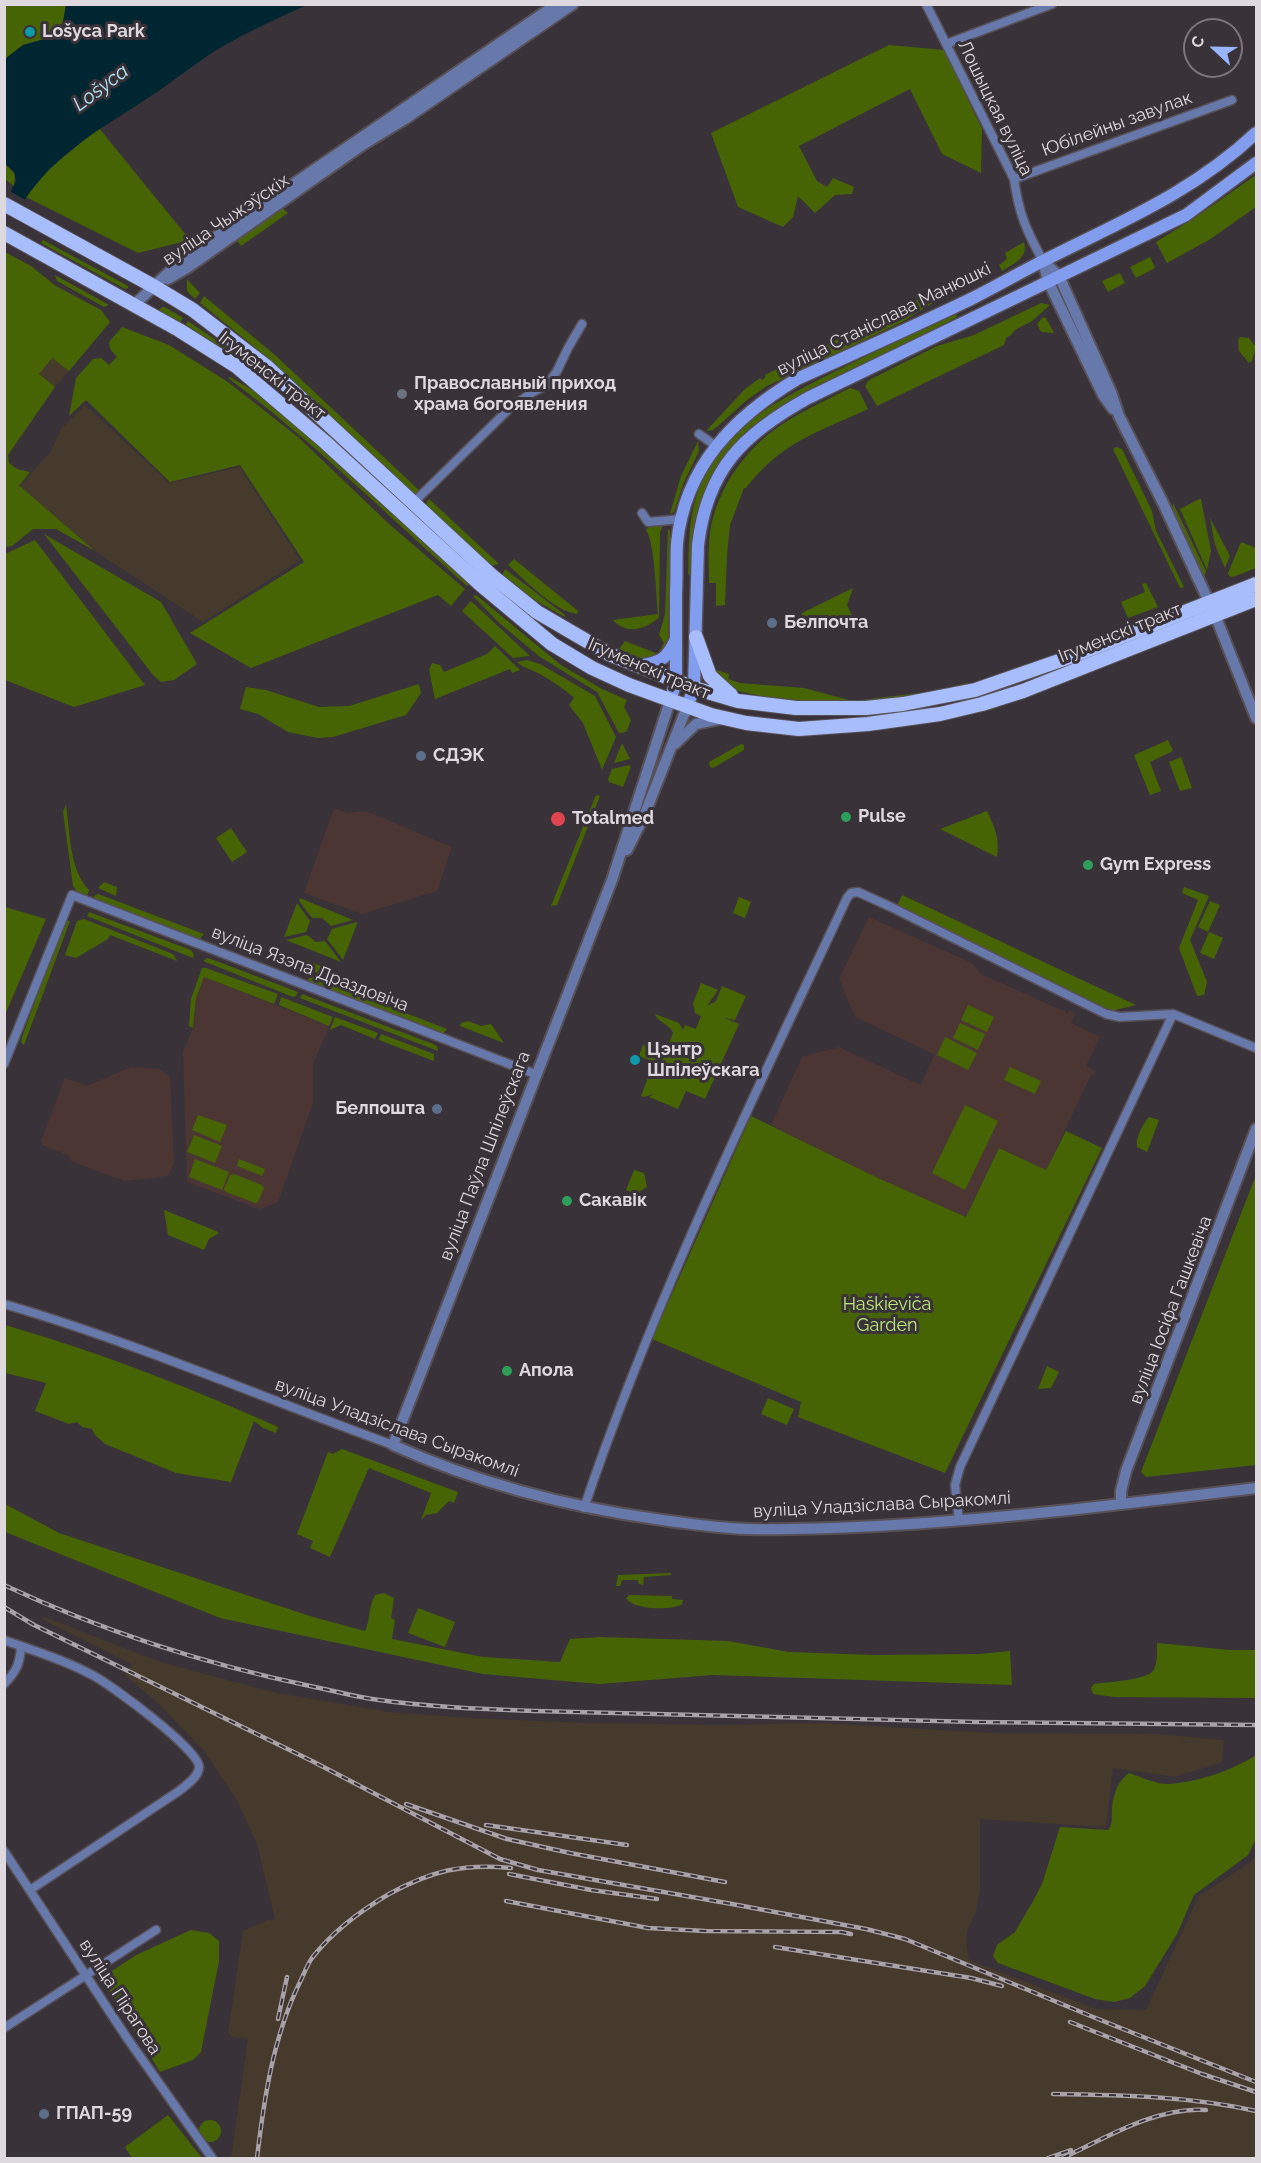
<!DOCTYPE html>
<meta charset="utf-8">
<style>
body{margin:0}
#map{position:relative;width:1261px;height:2163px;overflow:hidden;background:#3a3239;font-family:Raleway,sans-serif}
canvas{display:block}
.frame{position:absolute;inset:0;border:6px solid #ded9de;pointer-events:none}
.north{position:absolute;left:1183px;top:18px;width:60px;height:60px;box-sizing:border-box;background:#3a3239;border:2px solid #7c757b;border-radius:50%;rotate:292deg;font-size:16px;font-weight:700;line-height:24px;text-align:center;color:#ded9de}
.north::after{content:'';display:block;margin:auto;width:21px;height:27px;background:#99b5fd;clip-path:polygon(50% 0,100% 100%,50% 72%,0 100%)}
</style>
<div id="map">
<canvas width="1261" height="2163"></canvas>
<div class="frame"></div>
<div class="north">С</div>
</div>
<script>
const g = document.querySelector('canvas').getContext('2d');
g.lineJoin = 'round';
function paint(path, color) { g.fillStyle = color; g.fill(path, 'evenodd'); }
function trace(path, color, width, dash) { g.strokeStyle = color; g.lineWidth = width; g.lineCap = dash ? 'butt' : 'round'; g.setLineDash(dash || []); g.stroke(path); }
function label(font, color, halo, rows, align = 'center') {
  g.font = font + ' Raleway,sans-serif'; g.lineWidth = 6; g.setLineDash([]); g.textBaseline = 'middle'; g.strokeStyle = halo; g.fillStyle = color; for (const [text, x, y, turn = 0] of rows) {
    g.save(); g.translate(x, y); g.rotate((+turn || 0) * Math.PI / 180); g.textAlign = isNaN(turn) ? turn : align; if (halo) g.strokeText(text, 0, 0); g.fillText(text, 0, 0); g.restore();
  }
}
paint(new Path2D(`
 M52 358 69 371 55 387 39 374Z
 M85 405 169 483 239 467 300 560 203 622 95 551 20 486 51 451 61 429Z
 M45 1617 157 1661 276 1693 389 1712 471 1718 588 1723 727 1725 820 1723 994 1733 1157 1734 1224 1740 1222 1762 1175 1777 1113 1768 1106 1827 980 1819V1890L976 1911 967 1932 966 1944 969 1960 1096 2009 1146 2010 1199 1896 1252 1861 1256 1853V2158H231L248 2039 232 2037 228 2033 243 1931 267 1920 275 1919 257 1844 238 1802 204 1751 161 1706 125 1675 132 1664 42 1619Z`), '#453a2b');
paint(new Path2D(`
 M334 808 347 813 366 811 452 847 437 891 362 914 304 893Z
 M869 917 972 963 981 974 1068 1013 1069 1010 1075 1013 1071 1023 1100 1037 1086 1066 1096 1071 1094 1075H1091L1046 1170 999 1148 966 1217 876 1177 771 1125 802 1057 839 1047 920 1085 926 1073 934 1056 932 1053 855 1017 839 979Z
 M204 977 329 1026 313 1064V1103L278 1202 260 1209 187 1182 183 1052 194 1026 196 997Z
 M131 1067 159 1069 170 1077 174 1164 167 1176 124 1181 71 1161 69 1156 42 1145 41 1141 65 1078 87 1086Z`), '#4b3633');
paint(new Path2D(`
 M5 5H66L63 22 55 34 48 38 23 45 5 59Z
 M889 45 944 50 982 129 981 173 942 154 910 89 799 146 817 181 827 187 833 178 854 187 852 194 835 195 815 213 798 196 793 217 783 227 738 207 711 133Z
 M99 128 190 240 138 253 26 197 48 170Z
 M4 163 15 174 14 186 5 179Z
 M1256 175V207L1209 240 1167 263 1156 242 1193 219Z
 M281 207 288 213 241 246 237 241 253 225Z
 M43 240 128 286V288L125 289 41 243Z
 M1024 242C1029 258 1013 264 1002 271L999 265 1007 259 1005 253Z
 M5 252 31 266 56 286 101 310 110 322 69 371 52 358 39 374 55 387 8 455 9 463 17 469 30 472 18 487 20 486 95 551 56 529H33L12 546 5 547Z
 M1150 257 1155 268 1136 278 1130 267Z
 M1120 273 1125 283 1108 292 1102 281Z
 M55 275 109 305 104 307 57 281Z
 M187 279 200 293 195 299 187 291Z
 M929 294H932L936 301 904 321 767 386 747 400 718 426 713 430 706 431 745 389 760 378 762 380 765 378V375Z
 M204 296 275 355 423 494 416 496 413 494 251 344 200 303Z
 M1041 303 1050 305 1032 321 1015 330 1011 335 1006 338 1004 345 877 406 865 386 869 380 937 346 974 335Z
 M162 307H165L183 318 180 323 159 310Z
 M956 313 957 317C920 337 883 355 846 373 778 406 725 429 699 507 691 529 691 552 690 575L688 574C689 550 688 525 695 501 720 426 775 402 840 369 878 350 917 332 956 313Z
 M1043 317 1046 318 1054 333 1041 332 1037 324Z
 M188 321 238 355 236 357 185 325Z
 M122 327 169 345 228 382 298 437 389 524 465 589 451 606 438 595 251 668 190 633 304 562 240 465 170 482 86 400 69 416 76 378 93 359 101 358 109 365 117 357 110 349 109 342Z
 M1240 337 1249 338 1256 347 1252 361 1249 363 1239 351 1238 340Z
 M230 377 254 391 308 436 469 584 467 586C388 516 313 441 228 378Z
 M850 388 859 391 868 409C818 432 780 443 746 488H744L730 525 727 555 725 605 716 606V583H709C709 569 708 555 709 542 712 498 739 456 774 430 797 413 825 401 850 388Z
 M698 441 699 451 684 482 674 512 670 514 681 476Z
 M1116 447 1122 449 1152 511 1156 531 1184 587 1180 588 1113 449Z
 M429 499 499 564 491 566 487 563 427 507 426 504Z
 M1199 499H1201L1211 551 1207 570 1180 509Z
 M1173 503 1206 571 1204 577 1172 513Z
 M1210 518 1230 556 1225 568 1215 545Z
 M663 524 660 533 659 617C646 630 626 635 613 620L658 614C656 595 655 543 646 530L649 526Z
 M668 528 670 531 668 647 663 654 642 660 619 649 625 641 658 654 664 643 659 635 665 614Z
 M44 534 161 602 197 664 174 680 161 682 153 675Z
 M35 540 145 685 74 707 5 680V554Z
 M1241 542 1256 548V568L1233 577 1229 576 1228 573Z
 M514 559 578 611 577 614C554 611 525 580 508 565Z
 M505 569 565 615V617L518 591 502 576Z
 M1146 583 1158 607 1128 618 1121 602 1145 592 1142 584Z
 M853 588 847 605 856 624 846 627H802L800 624 802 613Z
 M476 595 561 665 602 689 627 700 624 707 631 720 626 732 619 733 597 692 540 657 498 622 473 596Z
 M471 601 530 656 513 658 462 611Z
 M495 646 520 670 512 673 510 669 435 699 429 670 432 663 440 665 444 672 487 654Z
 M527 660 540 664 595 696 616 737 602 770 583 723 569 705 574 698C563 688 551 680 538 673 530 669 523 668 517 662Z
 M710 668 729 674 728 679 740 683 804 688 853 701 935 691 967 683 964 689 852 704 801 701 760 696 726 688Z
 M419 684 421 693 406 715 333 737 318 738 288 732 258 714 240 709 246 687 266 690 319 707 349 706Z
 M1168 740 1173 751 1150 762 1161 791 1150 795 1134 755Z
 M622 743 630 759 614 763Z
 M741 744 744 745V750L713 768 710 767 709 762Z
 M1181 757 1192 788 1180 791 1169 762Z
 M629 765 631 767 623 787 609 782 608 779 612 769Z
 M596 795 600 796 557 905 551 906Z
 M66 805C70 832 69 869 89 890L87 896 78 893 73 886 63 811Z
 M987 811C995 828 1000 839 997 857L940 829Z
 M231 828 247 852 232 862 216 838Z
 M104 882 117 887 116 896 98 888Z
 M1184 887 1209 896 1190 940 1207 982 1204 995 1197 996 1179 948 1198 900 1182 893Z
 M98 894 204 934 199 940 192 938 94 899V896Z
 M902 895C980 931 1057 969 1136 1005L1111 1011 897 906Z
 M739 897 751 902 745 918 733 913Z
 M300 898 353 920 331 926 322 918H312L299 901Z
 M1210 901 1220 905 1208 932 1198 927Z
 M297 903 310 921 306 932 284 937Z
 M5 907 46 919 5 1015 4 907Z
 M89 912 191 950 194 955 193 958 87 916Z
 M84 919 173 954 177 961 110 935 108 939 76 958 65 955 77 921Z
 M65 920 70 921 24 1045 21 1042 22 1037Z
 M357 922V924L343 960 327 939 332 929Z
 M1209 932 1223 938 1214 959 1200 953Z
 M307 935 316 942 325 941 341 962 286 940Z
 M207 958 211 959 298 992 296 996 293 997 203 961Z
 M306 960 335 972C319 973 313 977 306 960Z
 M202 968H206L278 994 274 1004 204 977 196 998 193 1028 189 1026 191 999Z
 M310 977H312L447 1029 443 1034 306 982Z
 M701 983 718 990 707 1006 716 1001 722 986 746 996 735 1020 725 1018 739 1024 705 1099 686 1091 678 1109 649 1097 654 1094 644 1097 641 1096 654 1062 639 1056 643 1045 651 1047 667 1048 673 1033C670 1024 658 1023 655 1014L679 1023 683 1030 685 1025 696 1029 701 1016 695 1013 693 1003Z
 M302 994 433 1044 437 1046 438 1051 300 998Z
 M281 997 333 1017 329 1026 279 1005Z
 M968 1005 994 1017 987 1032 961 1020Z
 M335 1017 378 1033 375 1039 341 1025 330 1030Z
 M468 1021 481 1026 491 1024 504 1043 460 1026 461 1023Z
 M960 1023 985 1034 978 1050 953 1038Z
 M381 1034 434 1054V1061L379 1040Z
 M945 1037 977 1053 968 1070 937 1055Z
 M1010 1067 1041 1081 1035 1094 1004 1080Z
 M965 1105 998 1121 965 1190 932 1173Z
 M198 1115 227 1125 220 1142 192 1130Z
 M751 1116 876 1177 966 1217 999 1148 1046 1170 1066 1131 1102 1148 945 1473 798 1417 801 1402 652 1339Z
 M1149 1117 1159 1120 1147 1152 1137 1147C1135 1138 1143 1124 1149 1117Z
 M194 1135 222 1146 215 1163 187 1152Z
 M195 1159 229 1172 222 1190 189 1177Z
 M239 1159 265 1169 262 1176 237 1166Z
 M634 1170 644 1173 647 1187 635 1194 626 1190Z
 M234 1174 262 1185 264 1188 258 1202 255 1203 226 1192 224 1189 230 1175Z
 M1256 1175V1465L1146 1477 1141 1472Z
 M164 1210 216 1231 219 1233 209 1239 204 1250 168 1235Z
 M5 1325C99 1352 189 1387 278 1427L276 1433 263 1428 254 1421 231 1482 176 1473 105 1444 95 1435 92 1429 82 1427 77 1422 69 1424 35 1411 46 1383 5 1373Z
 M1047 1366 1059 1372 1051 1388 1038 1389Z
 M768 1398 794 1409 787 1425 761 1414Z
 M342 1449 458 1492 454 1503 449 1501 437 1513 426 1515 421 1520 431 1493 369 1468 330 1557 310 1548 313 1541 297 1534 328 1452 333 1454Z
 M5 1504 59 1533 313 1617 365 1631C371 1618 368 1608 375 1595L384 1593 394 1598 391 1618 395 1620 392 1639 483 1657 560 1662 570 1639 600 1637 728 1641 789 1652 874 1655 979 1654 1010 1651 1012 1685 713 1675 599 1684 483 1674 220 1618 5 1532Z
 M671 1573V1575L644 1577 643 1585 639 1584 638 1580H622L620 1586H616L618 1575Z
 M629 1595 672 1596V1599L683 1600 682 1604C671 1611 633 1610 626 1598Z
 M418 1608 455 1622 445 1647 408 1633Z
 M1157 1643 1230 1650H1256V1698L1114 1697 1093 1694 1091 1688 1094 1684C1106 1682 1147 1680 1153 1671 1158 1664 1157 1651 1157 1643Z
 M1256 1755V1839L1248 1855 1194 1895 1177 1934 1145 1986 1130 1998 1114 2002 1095 1999 998 1963 993 1956 997 1945 1015 1932 1032 1903 1042 1884 1060 1827 1108 1830C1114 1823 1111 1815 1112 1807 1114 1793 1118 1781 1129 1773 1141 1777 1158 1785 1170 1784 1197 1782 1234 1770 1256 1755Z
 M191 1930 209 1933 219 1941V1961L201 2052 193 2060 160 2072 101 1978 136 1955Z
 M168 2115 202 2158H132L125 2147Z
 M199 2131a11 11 0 1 1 22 0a11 11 0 1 1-22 0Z`), '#466404');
paint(new Path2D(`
 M66 5H307C279 17 252 30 225 45 196 62 170 84 142 102 98 130 53 156 24 201L5 202 16 181 14 172 5 163V59L23 45 48 38 55 34 63 22Z`), '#002631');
paint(new Path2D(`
 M8 190 27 201 4 229V196Z`), '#3a3239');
const minor = new Path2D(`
 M926 4 1014 179C1019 214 1026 230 1043 261
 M946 44 1052 4
 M1014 179 1232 100
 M699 434 716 446
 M412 504 510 408 533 392 547 385 557 371 568 348 582 324
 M642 513 648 522 682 519
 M4 1064 72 895 535 1074
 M4 1304C137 1343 263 1398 393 1445
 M584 1508C655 1297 753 1099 847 898L851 893 858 892 891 907 1106 1014 1120 1017 1173 1014 1256 1048
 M959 1521 955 1485 960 1467 1173 1014
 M4 1640C34 1651 65 1660 94 1676 111 1685 200 1750 199 1767 199 1777 186 1785 179 1791L30 1890
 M4 1684C17 1671 20 1663 21 1646
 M4 1851 127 2038 212 2158
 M4 2028 156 1930`);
const tertiary = new Path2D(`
 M1043 261 1059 276 1111 392 1119 416 1163 503 1215 615 1256 718
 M1043 261 1048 281 1103 395 1113 409
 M168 279 187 268 364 144 405 119 573 4
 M133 306 182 260 557 4
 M670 701 612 880 393 1445C479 1484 568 1507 662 1520 690 1524 719 1528 747 1529 791 1530 835 1528 878 1526 1005 1519 1131 1503 1256 1488
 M675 744 696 724 720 719
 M627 850 644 816 687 707
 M1121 1504V1491L1126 1471 1256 1129`);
const secondary = new Path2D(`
 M638 666C659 662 666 661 675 641
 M670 701 676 681C676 651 676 622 676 593 677 577 676 559 677 543 685 466 734 417 797 379 855 353 913 327 971 299 995 287 1019 273 1043 261 1120 222 1192 193 1256 133
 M687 707 694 688 698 545C707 469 743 434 808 398L1186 215 1256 163`);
const primary = new Path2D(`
 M4 204 155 287 193 310 266 366 491 575 537 612 609 654 694 688 738 701 796 708H866L903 704 975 690 1073 656 1256 584
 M4 233 179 330 236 366 325 442 480 584 552 644 592 668 629 685 711 715 746 723 799 729 868 724 940 714 982 704 1023 691 1256 599
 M696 637 710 676 731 695`);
trace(minor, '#585057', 11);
trace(tertiary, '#585057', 14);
trace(secondary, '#585057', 15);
trace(primary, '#585057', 16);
trace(minor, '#6778ab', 8);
trace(tertiary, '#6778ab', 10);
trace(secondary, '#839dee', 12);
trace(primary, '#a8bdfc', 14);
const rail = new Path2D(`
 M4 1585C102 1631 205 1664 310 1686 331 1690 351 1696 372 1699 426 1707 481 1709 535 1711L977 1722 1256 1725
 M4 1607 34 1625 312 1761 500 1859 538 1870 732 1904 866 1929 905 1939 1093 2017 1256 2082
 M406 1804 507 1839 570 1853 725 1882
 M486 1825 627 1845
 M509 1874 591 1890 657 1899
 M506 1901 648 1928 705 1931 841 1932 851 1934
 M775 1947 971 1978 1002 1986
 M278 2019 287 1977
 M1070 2022 1202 2074 1256 2092
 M1053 2094C1121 2095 1189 2096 1256 2111
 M257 2158C264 2099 273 2037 300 1982 304 1974 307 1965 312 1958 333 1931 360 1911 389 1894 431 1871 463 1863 511 1868
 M1048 2158 1071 2150
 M1063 2158C1105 2138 1158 2106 1206 2110`);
trace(rail, '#a9a3a9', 4.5);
trace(rail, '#3a3239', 2, [7]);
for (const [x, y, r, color] of [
 [30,32,6,"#0f9aa8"],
 [402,394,6,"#6b7280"],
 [772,623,6,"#5c6f8a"],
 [421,756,6,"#5c6f8a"],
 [846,817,6,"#2e9e5b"],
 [558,819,8,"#e0444e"],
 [1088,865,6,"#2e9e5b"],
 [635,1060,6,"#0f9aa8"],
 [437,1109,6,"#5c6f8a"],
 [567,1201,6,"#2e9e5b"],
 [507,1371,6,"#2e9e5b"],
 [44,2114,6,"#5c6f8a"]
]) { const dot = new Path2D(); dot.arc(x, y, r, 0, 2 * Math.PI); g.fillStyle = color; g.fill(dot); trace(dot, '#3a3239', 2); }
label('bold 18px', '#ded9de', '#3a3239', [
 ["Lošyca Park",42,32],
 ["Православный приход",414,384],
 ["храма богоявления",414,405],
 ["Белпочта",784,623],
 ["СДЭК",433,756],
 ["Pulse",858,817],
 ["Totalmed",572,819],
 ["Gym Express",1100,865],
 ["Цэнтр",647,1050],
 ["Шпілеўскага",647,1071],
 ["Белпошта",425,1109,"right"],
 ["Сакавік",579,1201],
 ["Апола",519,1371],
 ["ГПАП-59",56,2114]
], 'left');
label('18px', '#ded9de', '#3a3239', [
 ["Лошыцкая вуліца",995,108,64],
 ["Юбілейны завулак",1117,124,-20],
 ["вуліца Чыжэўскіх",226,220,-34],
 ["вуліца Станіслава Манюшкі",884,319,-26],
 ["Ігуменскі тракт",272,376,38],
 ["Ігуменскі тракт",1120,633,-22],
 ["Ігуменскі тракт",649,669,23],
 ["вуліца Язэпа Драздовіча",310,969,21],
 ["вуліца Паўла Шпілеўскага",485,1156,-69],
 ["вуліца Іосіфа Гашкевіча",1171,1310,-69],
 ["вуліца Уладзіслава Сыракомлі",397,1428,20],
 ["вуліца Уладзіслава Сыракомлі",882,1505,-3],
 ["вуліца Пірагова",120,1997,57]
]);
label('18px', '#bbe977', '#3a3239', [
 ["Haškieviča",887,1305],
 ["Garden",887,1326]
]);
label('italic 20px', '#b1e7f9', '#3a3239', [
 ["Lošyca",101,88,-37]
]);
</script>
